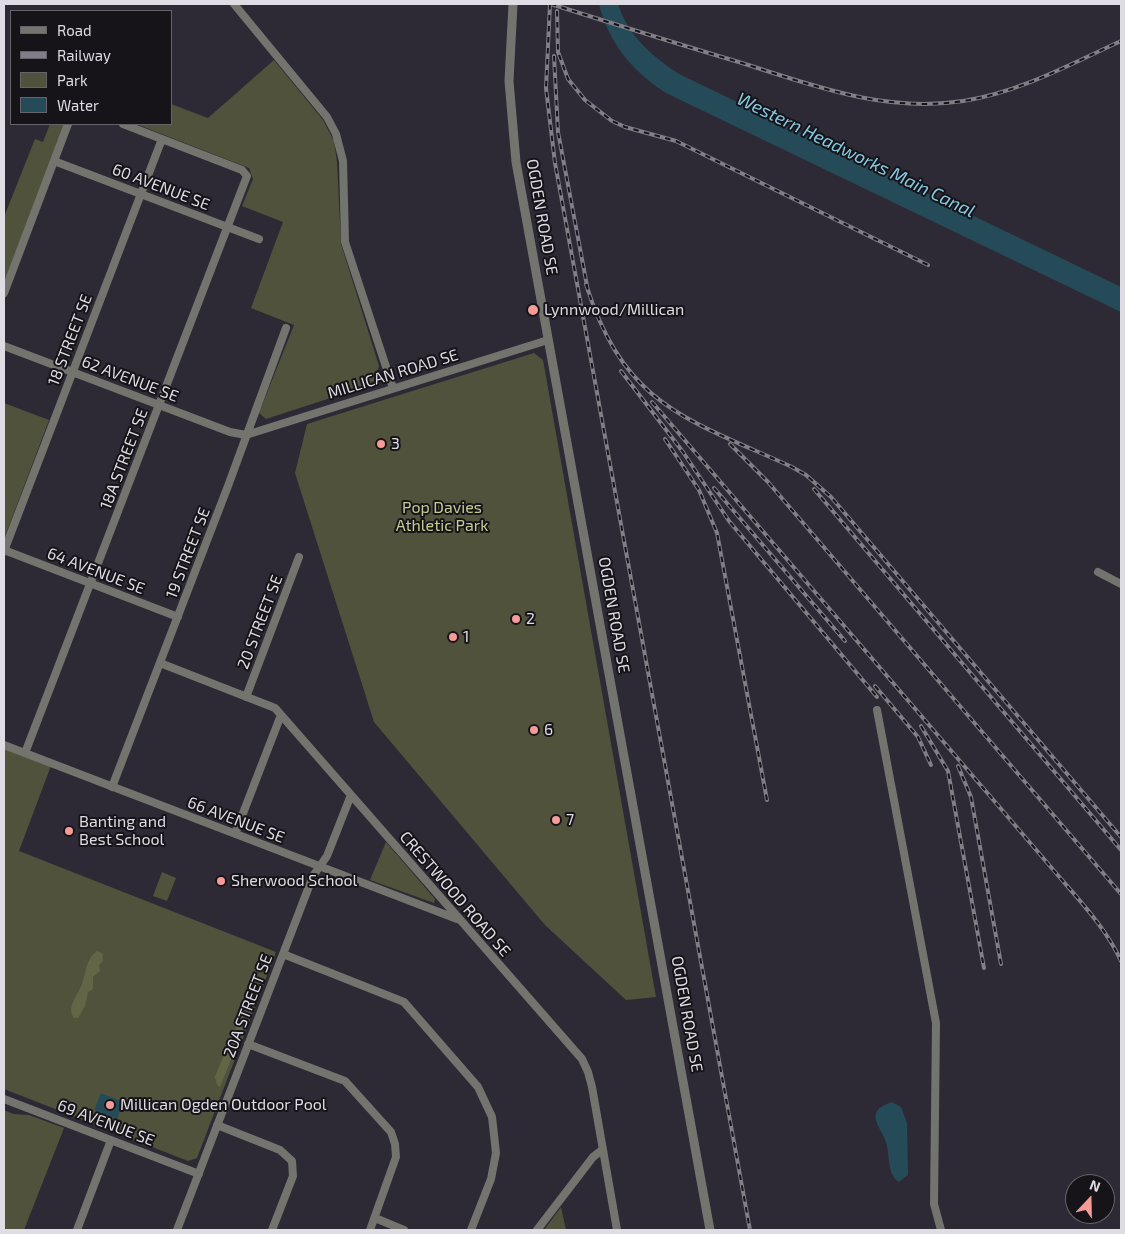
<!DOCTYPE html>
<style>
body{margin:0}
#map{position:relative;width:1125px;height:1234px;overflow:hidden;background:#2e2a35;font-family:"Exo 2",sans-serif}
canvas{display:block}
.frame{position:absolute;inset:0;border:5px solid #dfdce4;pointer-events:none}
.legend{position:absolute;left:10px;top:10px;width:162px;height:115px;box-sizing:border-box;background:#161419;border:1px solid #66646a;margin:0;padding:6px 9px;list-style:none;font-size:15px;color:#dfdce4}
.legend li{display:flex;align-items:center;gap:10px;height:25px}
.legend b{width:25px;border:1px solid #66646a}
.north{position:absolute;left:1065px;top:1174px;width:50px;height:50px;box-sizing:border-box;background:#161419;border:1px solid #66646a;border-radius:50%;rotate:21deg;font-size:14px;font-weight:700;line-height:20px;text-align:center;color:#dfdce4}
.north::after{content:'';display:block;margin:auto;width:18px;height:22px;background:#f59b98;clip-path:polygon(50% 0,100% 100%,50% 72%,0 100%)}
</style>
<div id="map">
<canvas width="1125" height="1234"></canvas>
<div class="frame"></div>
<ul class="legend">
<li><b style="height:6px;background:#73746e"></b>Road</li>
<li><b style="height:6px;background:#817e87"></b>Railway</li>
<li><b style="height:14px;background:#50523c"></b>Park</li>
<li><b style="height:14px;background:#264b58"></b>Water</li>
</ul>
<div class="north">N</div>
</div>
<script>
const g = document.querySelector('canvas').getContext('2d');
g.lineJoin = 'round';
function paint(path, color) { g.fillStyle = color; g.fill(path, 'evenodd'); }
function trace(path, color, width, dash) { g.strokeStyle = color; g.lineWidth = width; g.lineCap = dash ? 'butt' : 'round'; g.setLineDash(dash || []); g.stroke(path); }
function label(font, color, halo, rows, align = 'center') {
  g.font = font + ' "Exo 2",sans-serif'; g.lineWidth = 4; g.setLineDash([]); g.textBaseline = 'middle'; g.strokeStyle = halo; g.fillStyle = color; for (const [text, x, y, turn = 0] of rows) {
    g.save(); g.translate(x, y); g.rotate((+turn || 0) * Math.PI / 180); g.textAlign = isNaN(turn) ? turn : align; if (halo) g.strokeText(text, 0, 0); g.fillText(text, 0, 0); g.restore();
  }
}
paint(new Path2D(`
 M274 60 323 120 334 141 337 162 341 244 379 366 374 381 364 387 266 419 259 413 294 325 251 308 283 222 242 206 253 179 249 168 136 124H171V104L208 118Z
 M50 124H65L4 282V217L35 139 43 142Z
 M534 353 543 360 656 997 626 1000 545 925 374 722 295 473 307 424Z
 M4 403 49 420 4 539Z
 M4 745 52 763 19 851 276 952 197 1158 188 1161 4 1089Z
 M386 842 435 899 434 903 370 880Z
 M162 872 176 878 167 901 153 896Z
 M4 1110 13 1114 29 1115 64 1128 24 1230H4Z
 M561 1207 566 1230H544Z`), '#50523c');
paint(new Path2D(`
 M97 951 102 953 103 961 99 965 100 971 93 977V989L88 992 85 1006 78 1018H74C66 1007 78 995 82 984 86 972 86 959 97 951Z
 M244 1012 247 1019 220 1087 217 1085 215 1077 218 1069 227 1048 233 1041 238 1018Z`), '#636646');
paint(new Path2D(`
 M599 4H618C628 36 652 56 679 74L1121 287V312L666 93C633 72 608 42 599 4Z
 M101 1093 123 1102 117 1119 94 1110Z
 M892 1102 901 1107 907 1123 908 1175 899 1182 896 1180C887 1170 890 1155 886 1142 881 1126 862 1112 892 1102Z`), '#264b58');
trace(new Path2D(`
 M234 4 327 117 336 134 343 161 345 242 393 388
 M54 161 259 239
 M4 293 68 124
 M4 346 230 432 246 435 548 340
 M4 550 178 617
 M4 551 162 139
 M1098 572 1121 584
 M160 663 275 708 582 1059 588 1072 592 1087 617 1230
 M246 697 299 557
 M877 710 936 1023 934 1204 941 1230
 M4 745 457 919
 M25 753 247 176 242 170 123 124
 M112 787 228 486 286 328
 M235 834 281 715
 M283 954 404 1002 478 1087 492 1117 496 1153 491 1179 471 1230
 M248 1044 345 1081 391 1132 395 1144 396 1157 370 1230
 M4 1099 199 1174
 M217 1125 280 1150 292 1161 293 1176 272 1230
 M375 1218 404 1230
 M77 1230 111 1140
 M177 1230 313 876 327 856 351 795
 M537 1230 593 1157 602 1150`), '#73746e', 8);
trace(new Path2D(`
 M513 4 509 81 516 162 710 1230`), '#73746e', 9);
const rail = new Path2D(`
 M550 4 546 88 555 163 750 1230
 M551 4C614 24 678 44 742 63 814 86 886 113 963 101 1018 93 1071 64 1121 41
 M557 11 558 52 568 79 585 100 612 121 625 127 676 141 928 265
 M554 56 558 132 588 291
 M586 284C624 406 687 419 792 467L806 475 831 497 1121 837
 M621 371 683 452 729 521 877 697
 M652 402 1056 873C1079 900 1106 928 1121 961
 M665 439 699 490 717 533 767 800
 M730 444 768 482 1121 894
 M714 488 845 641
 M814 489 1121 850
 M875 686 918 737 931 765
 M921 726 948 771 984 968
 M958 766 971 797 1001 964`);
trace(rail, '#817e87', 4);
trace(rail, '#161419', 2, [5.5]);
for (const [x, y, r, color] of [
 [533,310,6,"#f59b98"],
 [381,444,5,"#f59b98"],
 [516,619,5,"#f59b98"],
 [453,637,5,"#f59b98"],
 [534,730,5,"#f59b98"],
 [556,820,5,"#f59b98"],
 [69,831,5,"#f59b98"],
 [221,881,5,"#f59b98"],
 [110,1105,5,"#f59b98"]
]) { const dot = new Path2D(); dot.arc(x, y, r, 0, 2 * Math.PI); g.fillStyle = color; g.fill(dot); trace(dot, '#161419', 2); }
label('16px', '#dfdce4', '#161419', [
 ["60 AVENUE SE",161,187,21],
 ["OGDEN ROAD SE",542,217,80],
 ["18 STREET SE",70,340,-69],
 ["MILLICAN ROAD SE",393,374,-17],
 ["62 AVENUE SE",130,379,21],
 ["18A STREET SE",124,459,-69],
 ["19 STREET SE",188,553,-69],
 ["64 AVENUE SE",96,571,21],
 ["OGDEN ROAD SE",614,615,80],
 ["20 STREET SE",260,622,-69],
 ["66 AVENUE SE",236,820,21],
 ["CRESTWOOD ROAD SE",455,894,49],
 ["20A STREET SE",248,1006,-69],
 ["OGDEN ROAD SE",687,1014,80],
 ["69 AVENUE SE",106,1123,21]
]);
label('16px', '#dfdce4', '#161419', [
 ["Lynnwood/Millican",544,310],
 ["3",391,444],
 ["2",526,619],
 ["1",463,637],
 ["6",544,730],
 ["7",566,820],
 ["Banting and",79,822],
 ["Best School",79,840],
 ["Sherwood School",231,881],
 ["Millican Ogden Outdoor Pool",120,1105]
], 'left');
label('16px', '#c7cc92', '#161419', [
 ["Pop Davies",442,508],
 ["Athletic Park",442,526]
]);
label('italic 18px', '#86cbe4', '#161419', [
 ["Western Headworks Main Canal",856,155,26]
]);
</script>
